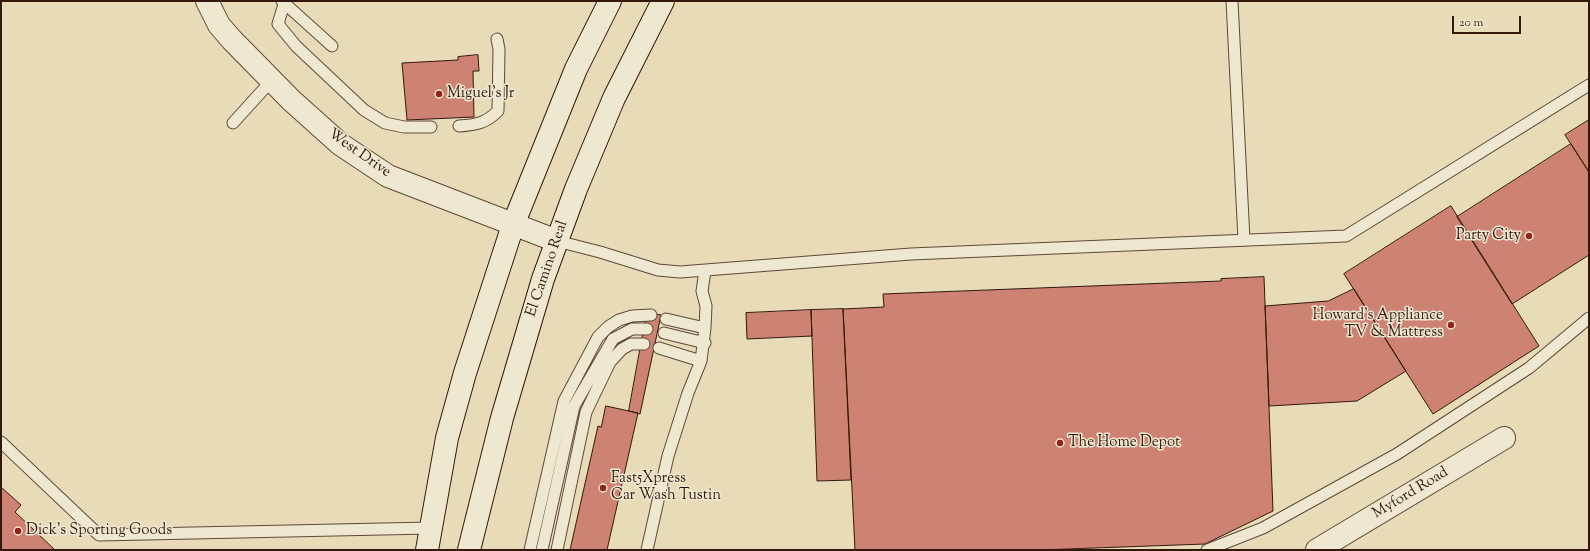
<!DOCTYPE html>
<style>
body{margin:0}
#map{position:relative;width:1590px;height:551px;overflow:hidden;background:#e7dbb8;font-family:"Sorts Mill Goudy",serif}
canvas{display:block}
.frame{position:absolute;inset:0;border:2px solid #32180a;pointer-events:none}
.scale{position:absolute;left:1452px;top:16px;width:69px;height:18px;box-sizing:border-box;border:2px solid #32180a;border-top:0;padding-left:5px;font-size:12px;line-height:14px;white-space:nowrap;color:#32180a;-webkit-text-stroke:3px #efe8d1;paint-order:stroke}
</style>
<div id="map">
<canvas width="1590" height="551"></canvas>
<div class="frame"></div>
<div class="scale">20 m</div>
</div>
<script>
const g = document.querySelector('canvas').getContext('2d');
g.lineJoin = 'round';
function paint(path, color) { g.fillStyle = color; g.fill(path, 'evenodd'); }
function trace(path, color, width, dash) { g.strokeStyle = color; g.lineWidth = width; g.lineCap = dash ? 'butt' : 'round'; g.setLineDash(dash || []); g.stroke(path); }
function label(font, color, halo, rows, align = 'center') {
  g.font = font + ' "Sorts Mill Goudy",serif'; g.lineWidth = 3; g.setLineDash([]); g.textBaseline = 'middle'; g.strokeStyle = halo; g.fillStyle = color; for (const [text, x, y, turn = 0] of rows) {
    g.save(); g.translate(x, y); g.rotate((+turn || 0) * Math.PI / 180); g.textAlign = isNaN(turn) ? turn : align; if (halo) g.strokeText(text, 0, 0); g.fillText(text, 0, 0); g.restore();
  }
}
const building = new Path2D(`
 M478 55 479 71H473L474 117 407 120 402 63 458 60V57Z
 M1589 120V172L1565 135Z
 M1571 144 1589 172V255L1512 304 1457 217Z
 M1451 206 1539 346 1433 414 1344 274Z
 M1264 277 1273 511 1205 544 1039 550H855L843 309 884 307 883 294 1221 281V279Z
 M1354 289 1406 371 1357 401 1269 406 1265 306 1328 301Z
 M843 309 851 480 817 481 811 310Z
 M811 310 812 336 747 339 746 313Z
 M647 312 661 315 640 414 629 411Z
 M606 406 638 413 607 550H570L598 426 601 427Z
 M1 487 21 505 15 512 55 550H1Z`);
paint(building, '#cd8274');
trace(building, '#32180a', 1);
const service = new Path2D(`
 M282 1 332 46
 M1232 1 1244 240
 M284 4 278 24 296 46 364 110 385 123 404 127H431
 M233 123 272 80
 M459 126C476 125 486 123 498 111L499 49 497 39
 M557 241 600 252 658 270 680 272 911 254 1346 236 1589 85
 M666 319 705 328
 M664 333 705 343
 M659 348 701 361
 M1 442 99 535 430 528
 M530 550 564 401 598 337 608 327 619 320 632 316 651 315
 M542 550 574 406 613 339 632 329H647
 M557 550 586 412 610 362 622 349 631 344H644
 M647 550 668 456 688 393 701 361 705 328 706 306 702 291 705 271
 M1207 550 1263 528 1397 454 1529 368 1589 318`);
const minor = new Path2D(`
 M207 1 219 25 232 40 291 100 340 144 388 176 557 241
 M1317 550 1504 438`);
const secondary = new Path2D(`
 M427 550 447 438 465 373 513 225 576 69 610 1
 M469 550 502 418 543 279 576 189 614 98 663 1`);
trace(service, '#5f4936', 13);
trace(minor, '#5f4936', 24);
trace(secondary, '#32180a', 24);
trace(service, '#efe8d1', 11);
trace(minor, '#efe8d1', 22);
trace(secondary, '#efe8d1', 22);
for (const [x, y, r, color] of [
 [439,94,4,"#8f2418"],
 [1529,236,4,"#8f2418"],
 [1451,325,4,"#8f2418"],
 [1060,443,4,"#8f2418"],
 [603,488,4,"#8f2418"],
 [18,531,4,"#8f2418"]
]) { const dot = new Path2D(); dot.arc(x, y, r, 0, 2 * Math.PI); g.fillStyle = color; g.fill(dot); trace(dot, '#efe8d1', 1.5); }
label('15px', '#32180a', '#efe8d1', [
 ["Miguel's Jr",447,94],
 ["Party City",1521,236,"right"],
 ["Howard's Appliance",1443,316,"right"],
 ["TV & Mattress",1443,333,"right"],
 ["The Home Depot",1068,443],
 ["Fast5Xpress",611,479],
 ["Car Wash Tustin",611,496],
 ["Dick's Sporting Goods",26,531]
], 'left');
label('15px', '#32180a', '#efe8d1', [
 ["West Drive",359,154,35],
 ["El Camino Real",548,269,-71],
 ["Myford Road",1411,494,-31]
]);
</script>
